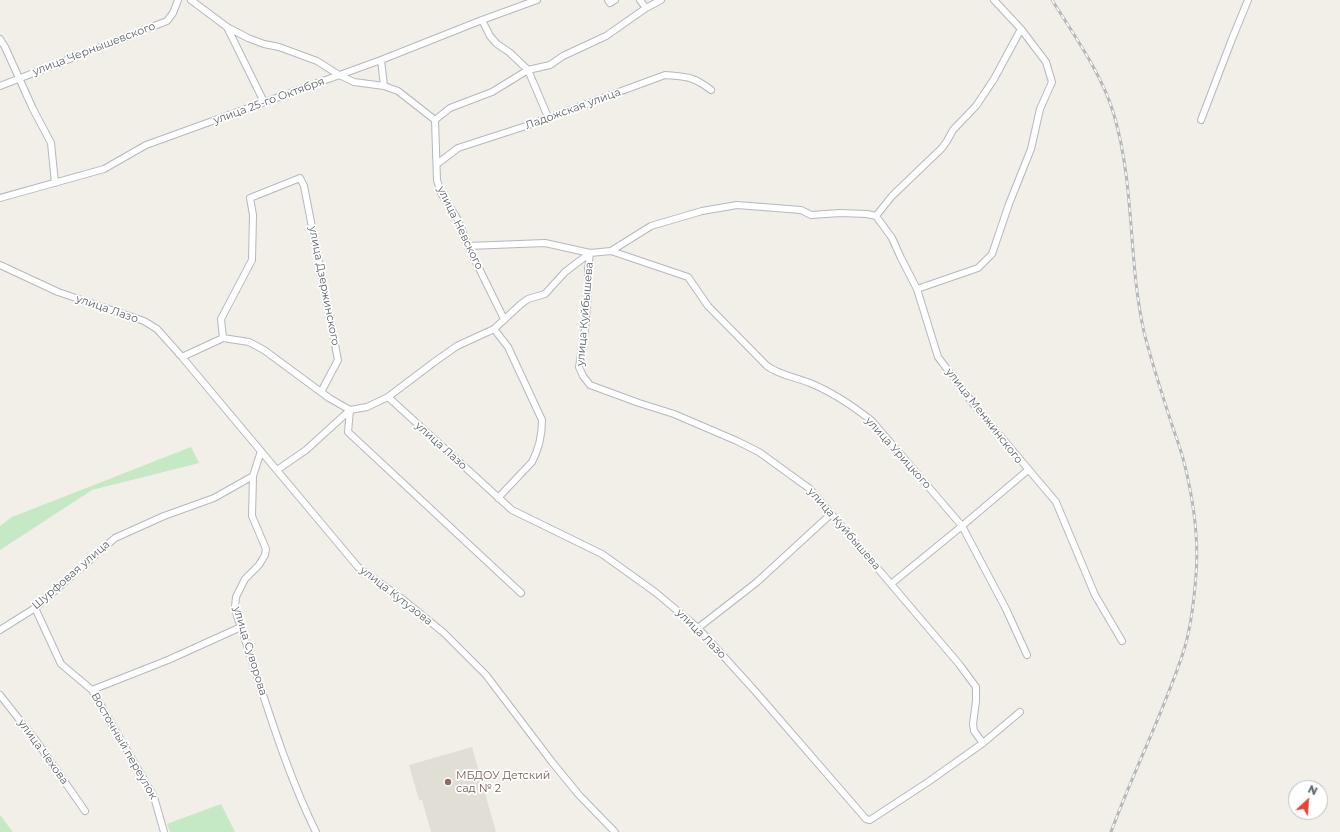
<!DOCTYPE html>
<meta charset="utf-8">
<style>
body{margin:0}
#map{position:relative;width:1340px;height:832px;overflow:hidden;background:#f1efe8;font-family:Montserrat,sans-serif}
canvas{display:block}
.north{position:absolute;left:1288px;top:780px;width:40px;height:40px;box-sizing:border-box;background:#fff;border:1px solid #bfc1c3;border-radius:50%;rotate:26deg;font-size:11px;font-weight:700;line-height:16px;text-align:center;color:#5f6368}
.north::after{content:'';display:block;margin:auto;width:14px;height:18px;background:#ea4335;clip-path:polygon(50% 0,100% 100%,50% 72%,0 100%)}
</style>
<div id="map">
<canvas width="1340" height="832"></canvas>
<div class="north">N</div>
</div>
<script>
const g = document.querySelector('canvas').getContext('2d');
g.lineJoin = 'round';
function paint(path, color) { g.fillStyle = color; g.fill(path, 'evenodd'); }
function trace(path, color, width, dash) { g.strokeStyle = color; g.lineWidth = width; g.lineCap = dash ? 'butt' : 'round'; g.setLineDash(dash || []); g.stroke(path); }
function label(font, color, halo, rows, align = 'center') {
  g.font = font + ' Montserrat,sans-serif'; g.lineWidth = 3.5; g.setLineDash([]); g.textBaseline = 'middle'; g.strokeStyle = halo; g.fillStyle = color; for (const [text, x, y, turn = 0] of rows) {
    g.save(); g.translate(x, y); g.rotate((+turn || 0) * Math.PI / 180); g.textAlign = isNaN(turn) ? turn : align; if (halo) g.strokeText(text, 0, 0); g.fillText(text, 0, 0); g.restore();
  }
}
paint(new Path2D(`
 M472 747 496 832H431L422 800H419L409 765Z`), '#e1ded6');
paint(new Path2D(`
 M191 447 199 463 92 490 0 550V526L12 517Z
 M221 804 235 832H170L167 824Z
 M0 815 13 832H0Z`), '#c5e8c5');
const minor = new Path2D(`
 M191 0 227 27 248 38 264 44 279 47 317 61 339 75 354 82 384 86 398 91 435 120 437 180 441 193 458 220 468 246 504 319
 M608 0 610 3 615 0
 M640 0 646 8
 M482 20 490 36 497 44 509 52 528 70 548 117
 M227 27 264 102
 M0 39 5 47 33 109 51 143 55 183
 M381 60 384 86
 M0 86 167 21 173 13 178 0
 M435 120 450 108 492 92 528 70 550 65 563 56 606 36 646 8 661 0
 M1201 120 1232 39 1248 0
 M437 164 458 148 529 125 665 75C686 77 693 76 711 90
 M0 198 104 169 146 145 381 60 482 20 537 0
 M876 216 892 196 942 148 947 141 953 130 976 106 994 79 1021 29
 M468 246 545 243 590 253 611 251 651 226 702 211 737 205 801 210 811 215 840 213 867 214 876 216 892 238 901 258 917 289 938 357 975 406 1056 502 1095 595 1122 641
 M611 251 688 277 708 306 767 366C779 375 795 377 810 383 832 392 853 406 872 421L962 526 1006 609 1027 655
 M590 253 588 270V292L585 329 579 367 583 376 590 385 639 403 674 414 737 441 759 452 810 489 959 664 976 687V701L973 724 974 731 983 743
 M0 265 58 292 144 321 157 329 182 357 358 567 405 601 444 633 486 675 552 762 579 795 615 832
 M917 289 978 268 992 254 1009 204 1031 149 1040 109 1052 82 1046 62 1021 29 994 0
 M494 329 508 347 542 420C542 435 539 449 532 462L498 498
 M223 338 221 319 252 260 253 215 250 198 300 178 304 186 338 360 321 392
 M182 357 223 338 249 342 264 350 329 398 350 410 367 407 388 397 437 360 457 346 494 329 521 304 528 299 545 294 565 272 590 253
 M388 397 512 510 602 554 655 592 698 628 755 691 866 819 870 820 928 782 983 743 1020 712
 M350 410 348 432 521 593
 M261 451 253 476 252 516 266 549 265 555 259 565 245 579 236 597 235 607 237 616C262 688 282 763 316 832
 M277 470 306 450 350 410
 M891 584 962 526 1028 470
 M35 608 61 664 92 690 154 797 164 832
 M698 628 757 582 831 514
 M0 630 35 608 115 538 164 516 214 498 253 476
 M92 690 168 660 241 627
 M0 695 37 742 85 811`);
trace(minor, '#b5b8bc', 8);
trace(minor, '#fff', 6);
const rail = new Path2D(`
 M1052 0C1074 35 1103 76 1114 115 1135 186 1128 261 1144 332 1152 364 1162 394 1172 425 1176 437 1181 450 1184 462 1193 498 1199 538 1196 575 1194 601 1191 629 1183 653 1163 714 1133 772 1111 832`);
trace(rail, '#b6b7b8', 3);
trace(rail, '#fff', 1.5, [4.5]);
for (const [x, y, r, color] of [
 [448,782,4,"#8d6e63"]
]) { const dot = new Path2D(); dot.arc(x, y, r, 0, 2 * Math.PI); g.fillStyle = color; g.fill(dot); trace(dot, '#fff', 1.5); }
label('11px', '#5f6368', '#fff', [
 ["улица Чернышевского",94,49,-21],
 ["улица 25-го Октября",269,101,-20],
 ["Ладожская улица",573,109,-20],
 ["улица Невского",460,228,64],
 ["улица Дзержинского",324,286,79],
 ["улица Лазо",107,309,19],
 ["улица Куйбышева",585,314,-85],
 ["улица Менжинского",984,416,52],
 ["улица Лазо",441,446,42],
 ["улица Урицкого",898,453,48],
 ["улица Куйбышева",844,529,49],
 ["Шурфовая улица",71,575,-41],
 ["улица Кутузова",396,596,38],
 ["улица Лазо",701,634,45],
 ["улица Суворова",250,651,73],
 ["Восточный переулок",124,746,60],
 ["улица Чехова",43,752,54]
]);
label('11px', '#785e54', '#fff', [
 ["МБДОУ Детский",456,776],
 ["сад № 2",456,789]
], 'left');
</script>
